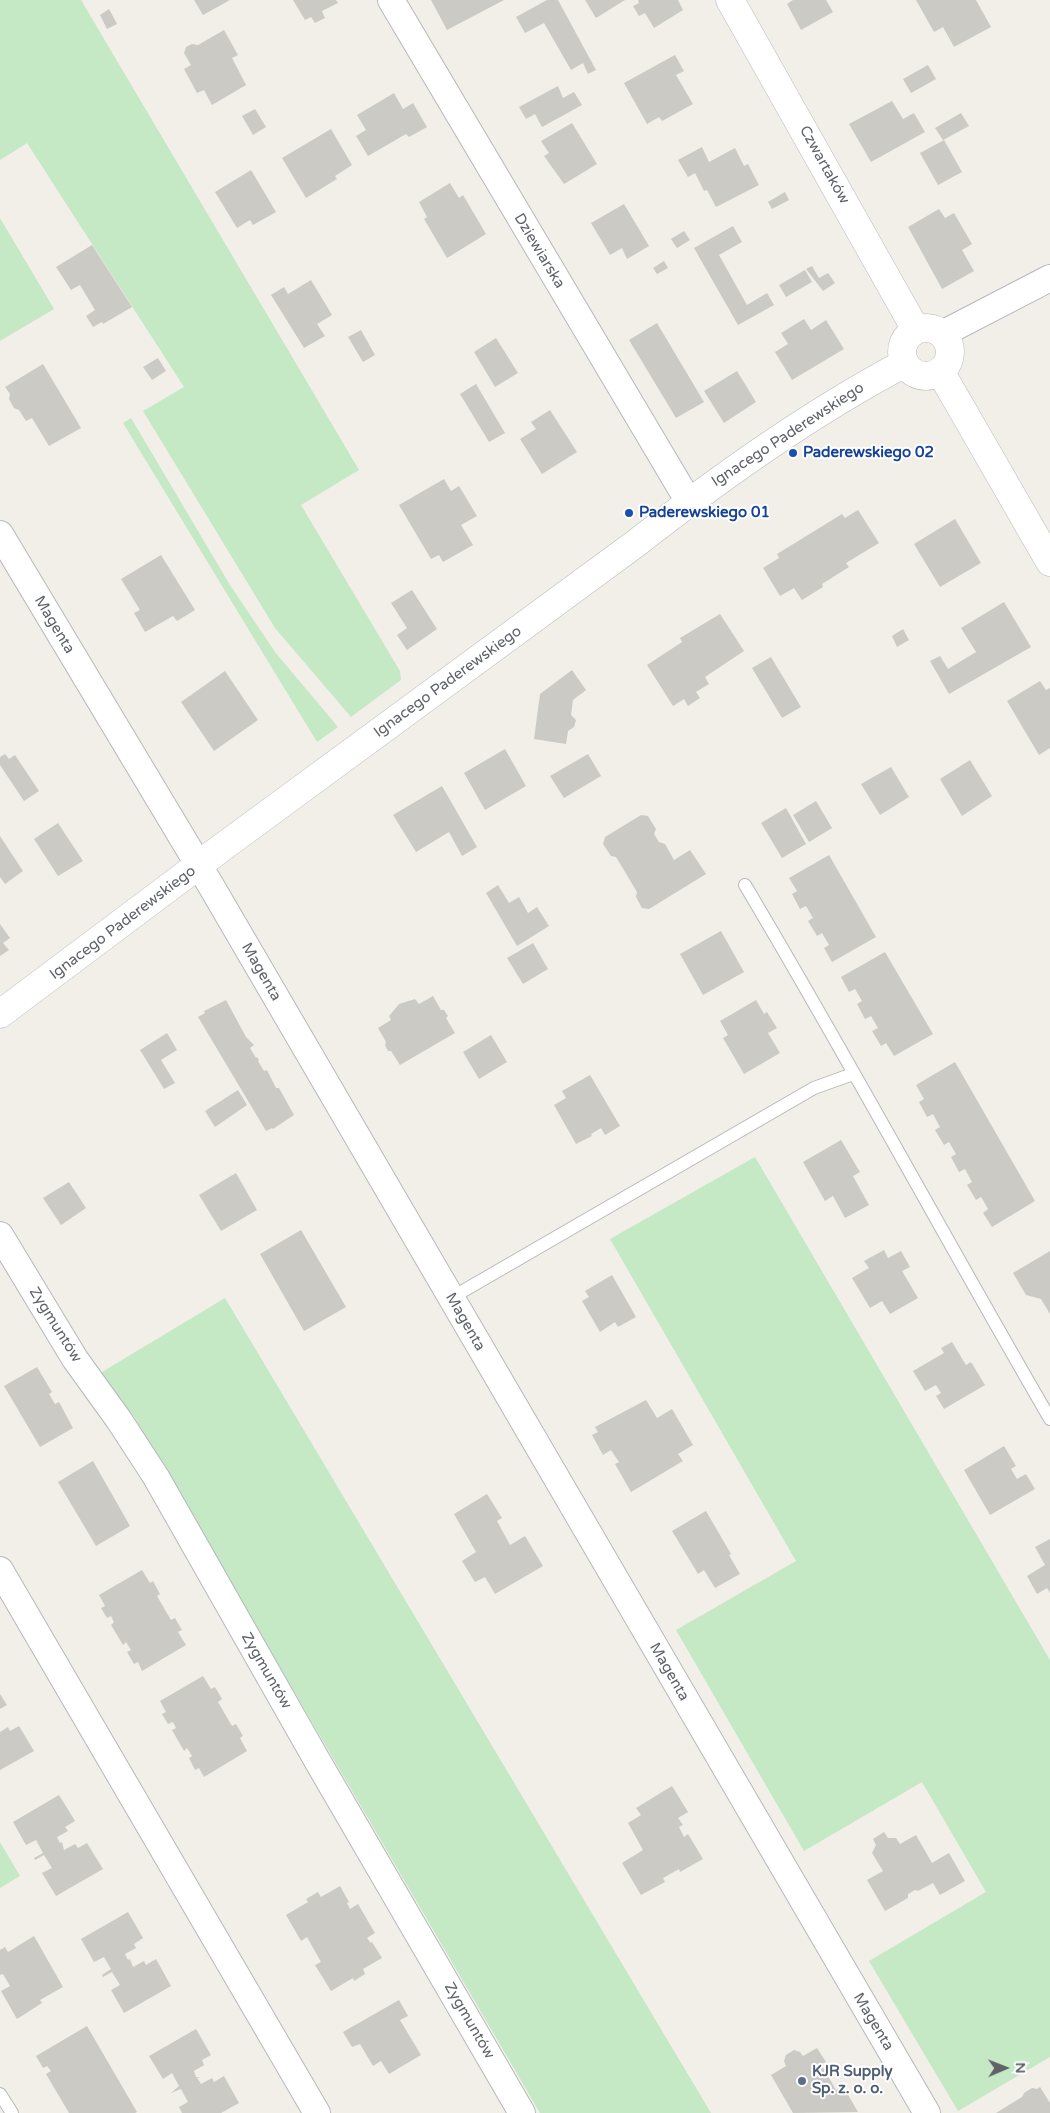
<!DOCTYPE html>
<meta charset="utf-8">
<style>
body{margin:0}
#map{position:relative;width:1050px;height:2113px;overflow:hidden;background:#f1efe8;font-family:"Varela Round",sans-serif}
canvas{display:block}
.north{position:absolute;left:980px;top:2043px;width:50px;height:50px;-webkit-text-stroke:4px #fff;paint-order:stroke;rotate:89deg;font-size:14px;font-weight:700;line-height:20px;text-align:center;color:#5f6368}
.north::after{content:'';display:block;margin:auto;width:18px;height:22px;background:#5f6368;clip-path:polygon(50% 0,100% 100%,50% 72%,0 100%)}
</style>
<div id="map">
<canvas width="1050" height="2113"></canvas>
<div class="north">N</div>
</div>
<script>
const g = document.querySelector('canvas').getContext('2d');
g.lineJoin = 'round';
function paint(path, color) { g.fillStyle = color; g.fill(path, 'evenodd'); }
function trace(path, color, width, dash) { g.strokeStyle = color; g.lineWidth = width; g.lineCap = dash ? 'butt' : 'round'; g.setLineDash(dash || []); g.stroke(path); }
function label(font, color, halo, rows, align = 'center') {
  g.font = font + ' "Varela Round",sans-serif'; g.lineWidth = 4; g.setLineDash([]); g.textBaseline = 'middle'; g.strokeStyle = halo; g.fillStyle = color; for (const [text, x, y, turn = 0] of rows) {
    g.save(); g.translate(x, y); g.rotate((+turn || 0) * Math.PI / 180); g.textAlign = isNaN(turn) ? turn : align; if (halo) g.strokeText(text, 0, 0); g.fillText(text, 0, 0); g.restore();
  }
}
paint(new Path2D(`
 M0 0H81L359 470 301 505 400 671 401 680 351 717 275 628 143 411 184 387 27 143 0 160Z
 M0 218 54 309 0 341Z
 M131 418 230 585 275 652 338 727 317 742 123 423Z
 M755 1157 1050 1660V2057L958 2111 869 1961 986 1892 922 1782 804 1851 676 1630 796 1561 610 1239Z
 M225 1298 711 2113H540L134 1417 97 1375Z
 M0 1842 20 1876 0 1888Z`), '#c5e8c5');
paint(new Path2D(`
 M194 0H230L203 15Z
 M293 0H336L338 3 322 11 325 18 315 23 311 17 305 20Z
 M431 0H504L447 30Z
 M547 0H558L596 70 588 74 583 63 571 70 544 23 525 33 516 17Z
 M585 0H625L596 18Z
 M638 0H678L683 10 654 28 645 13 639 16 633 6 639 3Z
 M793 0H826L833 12 801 30 787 4Z
 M916 0H976L991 27 954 47 943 27 934 32Z
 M109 9 117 24 107 29 100 15Z
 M224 30 238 55 232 58 246 85 212 105 204 90 197 93 184 69 191 65 184 53 186 47 192 44 198 45Z
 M675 55 684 71 676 75 693 104 662 121 659 117 647 124 624 83Z
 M928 65 936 79 911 93 903 79Z
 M558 86 563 98 574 92 582 105 542 127 535 114 526 119 519 107Z
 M394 93 403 109 413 103 427 127 409 137 406 134 368 156 356 136 366 130 357 115Z
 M892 101 903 119 914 113 925 132 871 162 849 124Z
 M255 109 266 127 253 135 242 116Z
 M961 113 969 126 943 140 935 128Z
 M572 123 597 164 564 184 544 156 549 153 541 141Z
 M331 129 352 165 335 176 337 179 306 198 282 158Z
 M944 140 962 172 938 185 920 153Z
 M702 147 709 162 735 148 744 166 748 164 759 185 716 207 707 190 704 191 695 173 688 177 678 160Z
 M251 170 276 212 253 225 250 220 237 228 215 192Z
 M450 183 459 198 463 195 486 234 447 258 424 219 427 217 419 202Z
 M785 192 789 200 772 209 768 202Z
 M624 204 649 246 627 259 622 248 610 255 591 223Z
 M939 209 945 218 954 213 972 244 962 250 974 271 942 289 908 227Z
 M733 226 742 242 719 255 747 305 767 293 774 305 738 325 694 248Z
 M684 231 690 240 677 248 671 239Z
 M92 245 132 307 103 324 102 322 93 327 86 316 95 310 80 285 71 290 56 267Z
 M664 261 668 268 657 274 653 268Z
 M812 266 819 278 828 273 835 283 823 291 806 269Z
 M805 270 812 282 786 297 779 285Z
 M311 280 332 315 317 324 325 336 304 348 271 295 284 287 288 294Z
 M804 319 811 330 826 320 844 349 792 380 775 352 788 344 781 333Z
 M657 323 704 402 676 418 629 340Z
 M361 330 375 355 363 362 348 337Z
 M496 338 518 373 495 387 474 352Z
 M158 358 166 371 152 380 143 367Z
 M43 364 81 428 49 446 32 418 26 421 19 410 14 408 9 399 10 394 5 387Z
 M737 371 756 402 724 423 704 391Z
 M476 384 505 433 489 442 460 394Z
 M550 410 577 452 542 474 520 439 536 429 531 422Z
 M444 479 451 491 459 486 477 516 461 525 473 545 443 562 439 555 431 559 399 505Z
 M858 510 879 543 846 563 849 567 822 584 823 587 802 600 794 588 780 596 763 568 779 558 777 554 842 514 845 518Z
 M955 519 981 563 940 587 914 544Z
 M161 555 195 610 177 621 173 616 145 632 134 613 140 610 121 579Z
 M412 590 437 629 407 650 397 635 407 628 391 603Z
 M1004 602 1031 647 949 694 930 661 940 656 948 669 976 652 961 628Z
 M720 614 744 651 705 677 709 684 696 692 700 698 688 706 684 699 673 706 647 665 682 642 680 638Z
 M903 629 909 640 897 647 892 636Z
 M771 657 801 707 782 718 752 668Z
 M572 670 586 690 573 700 571 715 576 720 574 727 568 731 566 744 534 739 540 694Z
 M225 671 258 720 214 751 181 702Z
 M1040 681 1046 690 1050 688V748L1039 755 1007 701Z
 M505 749 526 786 485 810 464 773Z
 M5 754 9 759 15 755 39 791 24 801 0 765V757Z
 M588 754 601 776 564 798 550 776Z
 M970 760 992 796 962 816 940 779Z
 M891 767 909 797 880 815 861 784Z
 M442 786 477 847 462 856 449 832 416 852 393 815Z
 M816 801 832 828 809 842 793 815Z
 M786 808 806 844 782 858 761 823Z
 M641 815 648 816 656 829 654 834 659 842 665 844 674 860 690 850 706 874 649 909 642 908 636 897 637 892 616 857 611 856 603 844 605 837Z
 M58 823 83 861 58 876 34 839Z
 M0 836 23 871 5 884 0 877Z
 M829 855 876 937 832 962 824 948 829 945 822 933 817 936 808 921 813 918 806 906 800 909 792 894 797 891 789 878Z
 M498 885 509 903 519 897 528 913 537 907 549 926 517 946 486 893Z
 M0 924 10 938 3 943 9 950 0 956Z
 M721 931 744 972 703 995 680 954Z
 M533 943 548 969 523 984 507 958Z
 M885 952 933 1034 894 1056 886 1043 881 1046 872 1031 878 1028 871 1016 865 1019 857 1004 862 1001 855 989 849 992 841 977Z
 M433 996 441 1010H444L448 1016 446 1018 455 1033 400 1065 391 1051H388L385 1045 386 1042 378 1028 391 1020 389 1016 399 1004 415 999 419 1004Z
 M226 1000 246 1037 254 1045 250 1048 256 1058 257 1057 259 1060 258 1061 264 1071 267 1070 276 1088H279L294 1115 273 1129 272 1128 266 1131 198 1017 205 1013 204 1011Z
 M756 1000 764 1014 767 1012 777 1028 768 1033 780 1053 744 1074 723 1038 728 1035 720 1021Z
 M167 1033 177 1050 161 1060 175 1083 164 1089 140 1050Z
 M491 1035 507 1062 479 1079 463 1052Z
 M955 1062 1035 1201 992 1227 983 1213 988 1209 983 1200 981 1197 976 1200 967 1185 972 1182 965 1169 959 1172 951 1157 956 1154 949 1142 944 1145 935 1130 940 1127 933 1114 927 1117 919 1102 924 1099 916 1085Z
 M590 1075 620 1126 605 1135 601 1128 591 1134 592 1136 576 1144 554 1105 566 1098 562 1091Z
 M238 1090 247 1105 215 1127 205 1111Z
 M841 1140 860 1172 853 1176 869 1205 845 1218 833 1196 825 1201 803 1162Z
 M236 1173 257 1210 221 1231 199 1195Z
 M69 1182 86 1208 61 1225 43 1198Z
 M301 1230 346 1307 304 1331 260 1254Z
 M884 1250 888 1258 901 1251 910 1267 902 1271 918 1298 890 1314 882 1301 870 1308 852 1278 869 1268 864 1261Z
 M1050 1251V1314L1041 1299 1026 1295 1013 1273Z
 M612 1275 636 1317 618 1327 615 1322 600 1332 582 1301 589 1297 585 1291Z
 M952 1342 966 1365 971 1362 985 1385 944 1409 936 1396 941 1393 936 1385 925 1391 913 1371 944 1353 941 1348Z
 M37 1367 52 1392 49 1394 55 1404 59 1402 73 1428 40 1447 4 1386Z
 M646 1400 657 1418 672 1409 693 1445 678 1454 683 1461 631 1492 615 1464 619 1462 611 1450 603 1455 592 1435 598 1432 595 1427Z
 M1004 1446 1016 1466 1011 1469 1017 1479 1026 1474 1035 1489 990 1515 964 1470Z
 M93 1461 130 1526 96 1546 58 1482Z
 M487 1494 502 1518 497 1521 510 1545 525 1536 543 1566 495 1594 485 1577 475 1582 462 1561 476 1552 454 1514Z
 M706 1511 731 1554 729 1555 740 1574 715 1588 704 1570 698 1574 672 1531Z
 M1050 1539V1593L1047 1588 1037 1594 1027 1576 1045 1565 1035 1547Z
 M142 1570 150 1583 153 1581 160 1594 157 1596 171 1620 175 1618 182 1630 178 1632 186 1645 142 1671 138 1662 134 1664 127 1652 131 1650 126 1642 123 1645 111 1625 114 1622 111 1616 107 1618 101 1608 105 1606 99 1595Z
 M203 1676 211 1689 215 1687 222 1699 218 1702 232 1726 236 1724 243 1736 240 1738 247 1751 204 1777 199 1768 195 1770 189 1758 192 1756 187 1748 184 1751 172 1730 176 1728 173 1722 168 1724 162 1714 166 1712 160 1701Z
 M0 1694 7 1705 0 1709Z
 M19 1726 34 1751 0 1770V1732L8 1727 10 1731Z
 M672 1786 688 1812 678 1818 683 1825 679 1827 684 1837 688 1834 703 1859 680 1872 679 1869 663 1878 665 1882 641 1895 622 1863 643 1850 628 1823 641 1815 636 1808Z
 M59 1795 75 1821 65 1827 68 1831 57 1837 60 1843 62 1842 64 1850 75 1844 78 1848 87 1843 103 1869 56 1896 42 1873 52 1868 44 1855 35 1860 34 1858 43 1853 36 1840 26 1845 13 1822Z
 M884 1832 888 1838H896L900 1844 916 1835 932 1863 949 1853 965 1881 940 1895 933 1883 918 1891 915 1890 908 1894V1898L885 1911 867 1880 883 1871 872 1853 876 1845 873 1839Z
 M340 1886 349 1902 347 1903 350 1909 358 1904 375 1933 367 1938 371 1943 372 1942 382 1958 363 1969 365 1974 354 1981 353 1978 331 1991 315 1965 321 1962 307 1937 301 1941 286 1915 308 1902 306 1899 318 1892 321 1897Z
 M128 1912 143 1938 134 1944 136 1948 125 1954 128 1960 130 1959 133 1967 144 1961 146 1965 156 1959 171 1986 124 2013 111 1990 120 1985 112 1972 103 1977 102 1975 111 1969 104 1957 94 1962 81 1939Z
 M34 1936 63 1987 40 2000 42 2003 17 2019 1 1991 10 1986 3 1974 0 1975V1950L5 1947 8 1952Z
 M399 2000 408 2016 400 2020 421 2055 389 2074 381 2061 373 2066 360 2044 352 2047 343 2032Z
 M87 2026 137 2112 135 2113H69L46 2074 51 2071 47 2066 43 2068 36 2056Z
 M196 2029 211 2055 202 2060 204 2065 194 2071 196 2077H200L197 2078 201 2084 212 2078 214 2082 224 2076 239 2103 221 2113H182L179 2107 188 2102 181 2089 171 2093 179 2086 172 2073 163 2079 149 2056Z
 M817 2048 826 2062 821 2064 836 2090 843 2086 858 2112 793 2113 771 2075 786 2066 784 2061 786 2055 794 2050 800 2052 803 2056Z
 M1040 2087 1050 2103V2113H996L1022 2097 1024 2093 1032 2088 1037 2089Z`), '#cccac5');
const lane = new Path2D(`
 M745 885C850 1061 947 1242 1050 1419
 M451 1298 814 1088 853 1074
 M0 2094 12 2113`);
const street = new Path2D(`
 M391 0 689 502
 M942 334 1050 278
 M0 534 210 884 927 2113
 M0 1235 75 1359 119 1420 156 1477 318 1762 522 2113
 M0 1570 317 2113`);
const secondary = new Path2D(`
 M730 0 916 330
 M902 352a24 24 0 1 1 48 0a24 24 0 1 1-48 0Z
 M940 371 1050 562
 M0 1014 224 846 635 544C721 477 809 414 905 363`);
trace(lane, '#b5b8bc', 14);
trace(street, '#b5b8bc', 28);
trace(secondary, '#b6babf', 29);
trace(lane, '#fff', 12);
trace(street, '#fff', 26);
trace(secondary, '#fff', 28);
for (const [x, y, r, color] of [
 [793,453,5,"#1a4fb4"],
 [629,513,5,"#1a4fb4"],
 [802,2081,5,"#5c6f8a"]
]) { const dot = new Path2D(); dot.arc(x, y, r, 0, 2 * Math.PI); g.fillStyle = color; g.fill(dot); trace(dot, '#fff', 2); }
label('15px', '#5f6368', '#fff', [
 ["Czwartaków",824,165,61],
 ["Dziewiarska",539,251,59],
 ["Ignacego Paderewskiego",788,435,-33],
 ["Magenta",54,625,59],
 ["Ignacego Paderewskiego",448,682,-36],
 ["Ignacego Paderewskiego",123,923,-37],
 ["Magenta",261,972,60],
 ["Magenta",465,1322,60],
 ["Zygmuntów",55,1325,58],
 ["Zygmuntów",266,1671,60],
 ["Magenta",669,1672,60],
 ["Zygmuntów",469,2021,60],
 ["Magenta",873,2022,59]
]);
label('bold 15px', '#164399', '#fff', [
 ["Paderewskiego 02",803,453],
 ["Paderewskiego 01",639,513]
], 'left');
label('bold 15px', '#4e5e75', '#fff', [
 ["KJR Supply",812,2072],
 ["Sp. z. o. o.",812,2089]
], 'left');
</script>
